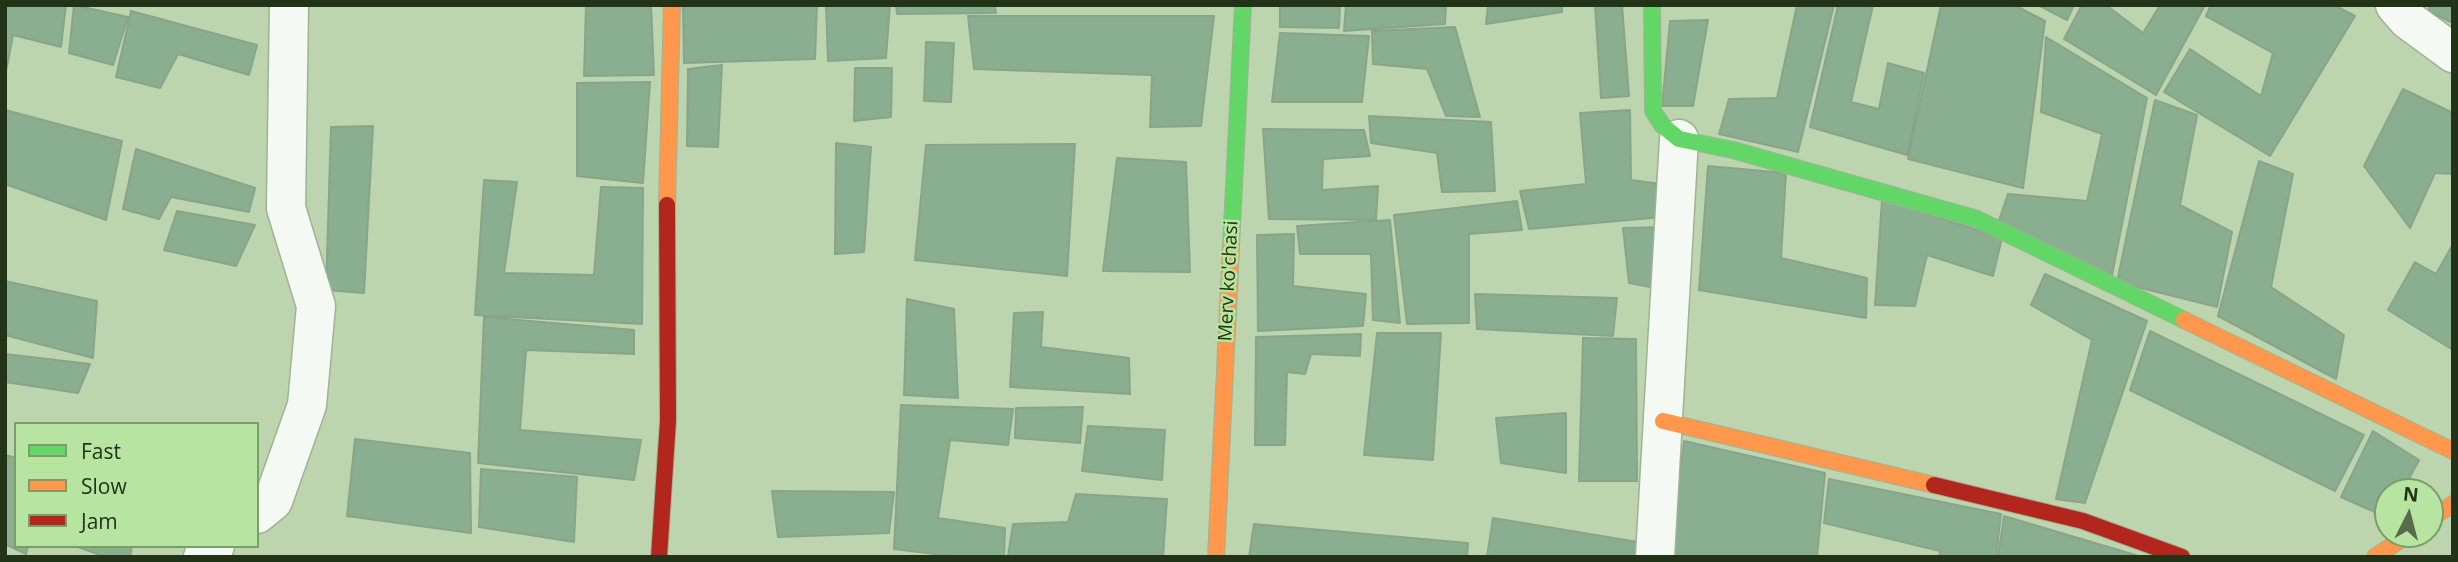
<!DOCTYPE html>
<style>
body{margin:0}
#map{position:relative;width:2458px;height:562px;overflow:hidden;background:#bcd5af;font-family:"Open Sans",sans-serif}
canvas{display:block}
.frame{position:absolute;inset:0;border:7px solid #223318;pointer-events:none}
.legend{position:absolute;left:14px;top:422px;width:245px;height:126px;box-sizing:border-box;background:#b7e4a0;border:2px solid #7b9d6a;margin:0;padding:9px 12px;list-style:none;font-size:21px;color:#223318}
.legend li{display:flex;align-items:center;gap:14px;height:35px}
.legend b{width:35px;border:2px solid #7b9d6a}
.north{position:absolute;left:2374px;top:478px;width:70px;height:70px;box-sizing:border-box;background:#b7e4a0;border:2px solid #7b9d6a;border-radius:50%;rotate:6deg;font-size:19px;font-weight:700;line-height:28px;text-align:center;color:#223318}
.north::after{content:'';display:block;margin:auto;width:24px;height:32px;background:#586c4d;clip-path:polygon(50% 0,100% 100%,50% 72%,0 100%)}
</style>
<div id="map">
<canvas width="2458" height="562"></canvas>
<div class="frame"></div>
<ul class="legend">
<li><b style="height:9px;background:#63d668"></b>Fast</li>
<li><b style="height:9px;background:#ff974d"></b>Slow</li>
<li><b style="height:9px;background:#b3261e"></b>Jam</li>
</ul>
<div class="north">N</div>
</div>
<script>
const g = document.querySelector('canvas').getContext('2d');
g.lineJoin = 'round';
function paint(path, color) { g.fillStyle = color; g.fill(path, 'evenodd'); }
function trace(path, color, width, dash) { g.strokeStyle = color; g.lineWidth = width; g.lineCap = dash ? 'butt' : 'round'; g.setLineDash(dash || []); g.stroke(path); }
function label(font, color, halo, rows, align = 'center') {
  g.font = font + ' "Open Sans",sans-serif'; g.lineWidth = 5; g.setLineDash([]); g.textBaseline = 'middle'; g.strokeStyle = halo; g.fillStyle = color; for (const [text, x, y, turn = 0] of rows) {
    g.save(); g.translate(x, y); g.rotate((+turn || 0) * Math.PI / 180); g.textAlign = isNaN(turn) ? turn : align; if (halo) g.strokeText(text, 0, 0); g.fillText(text, 0, 0); g.restore();
  }
}
const building = new Path2D(`
 M5 5H66L61 47 13 35 5 77Z
 M74 5 128 17 113 65 69 53Z
 M586 5H651L654 75 584 76Z
 M683 5H817L815 59 684 63Z
 M826 5H890L886 58 828 61Z
 M896 5H995L996 13 897 14Z
 M1280 5H1340L1339 28 1280 27Z
 M1346 5H1446L1445 24 1344 31Z
 M1488 5H1562V12L1486 24Z
 M1595 5H1622L1629 96 1601 98Z
 M1797 5H1834L1798 152 1719 134 1729 99 1777 98Z
 M1838 5H1873L1851 102 1879 109 1888 63 1924 73 1907 155 1810 127Z
 M1941 5H2014L2045 21 2023 188 1908 159Z
 M2038 5H2074L2067 20Z
 M2082 5H2106L2143 33 2160 5H2205L2156 95 2064 39Z
 M2211 5H2334L2355 16 2270 156 2164 92 2190 49 2261 96 2273 53 2206 16Z
 M2431 5H2453V23L2428 11Z
 M131 11 257 45 249 75 178 54 160 88 116 77Z
 M968 16H1214L1201 126 1150 127 1152 75 974 69Z
 M1708 20 1693 106H1662L1670 21Z
 M1455 27 1480 117 1446 116 1427 69 1373 64 1372 31Z
 M1280 33 1369 36 1362 102H1272Z
 M2046 37 2147 98 2111 280 1998 223 2008 194 2087 201 2102 134 2041 112Z
 M926 42 954 43 951 102 924 101Z
 M722 65 718 147 687 146 688 69Z
 M855 68H892L891 117 854 121Z
 M650 82 643 183 577 176V83Z
 M2403 89 2453 113V174L2435 173 2410 228 2364 166Z
 M2155 100 2197 115 2180 205 2232 232 2217 307 2117 282Z
 M5 110 122 141 106 220 5 184Z
 M1630 110 1631 180 1661 184 1662 217 1529 229 1520 191 1586 184 1580 113Z
 M1369 116 1491 122 1495 191 1442 192 1437 153 1371 143Z
 M373 126 364 293 326 290 331 127Z
 M1263 129 1364 130 1370 156 1323 159 1322 190 1378 186 1376 220 1269 219Z
 M836 143 871 147 864 252 835 254Z
 M1075 144 1067 276 915 260 926 145Z
 M136 149 255 188 249 212 171 197 159 219 123 209Z
 M1117 158 1186 162 1190 272 1103 271Z
 M2259 161 2293 174 2271 287 2344 335 2336 379 2218 316Z
 M1708 166 1786 173 1781 258 1867 278 1866 318 1699 290Z
 M484 180 517 182 504 273 594 275 601 187 643 188 642 324 475 315Z
 M1882 199 2002 238 1993 276 1927 255 1915 306 1875 305Z
 M1517 201 1522 230 1469 234V323L1407 324 1394 215Z
 M177 211 255 225 236 266 164 250Z
 M1390 220 1400 323 1373 320 1371 254H1300L1297 226Z
 M1671 227 1666 290 1629 283 1623 228Z
 M1294 234 1293 286 1366 294 1363 326 1258 331 1257 235Z
 M2453 244V350L2388 310 2415 262 2436 274Z
 M2045 274 2147 321 2085 503 2056 499 2092 340 2031 305Z
 M5 281 97 301 93 358 5 335Z
 M1475 294 1617 298 1613 336 1477 329Z
 M907 299 954 309 958 398 904 395Z
 M1043 312 1041 347 1129 358 1130 394 1010 387 1014 313Z
 M484 317 634 330V354L526 350 520 430 641 440 634 480 478 463Z
 M2150 331 2364 435 2335 491 2130 390Z
 M1377 333H1441L1433 460 1364 455Z
 M1361 334 1360 356 1311 354 1305 374 1287 372 1285 445H1255L1256 337Z
 M1583 338 1636 339 1637 481H1579Z
 M5 354 90 364 78 393 5 382Z
 M901 405 1013 409 1008 445 950 440 938 518 1005 528 1004 557H959L894 549Z
 M1083 407 1080 443 1015 438 1016 408Z
 M1566 413V473L1501 463 1496 418Z
 M1088 426 1165 430 1162 480 1082 471Z
 M2373 431 2419 460 2402 492H2388V518L2341 497Z
 M355 439 470 453 471 533 347 516Z
 M1684 441 1825 473 1817 557H1670Z
 M5 455 16 458V546H28L26 554 5 544Z
 M481 469 577 477 574 542 479 527Z
 M1829 479 2001 514 1996 557H1939L1940 551 1824 523Z
 M772 491 894 492 889 533 778 537Z
 M1076 494 1167 499 1163 557 1008 556 1013 524 1068 522Z
 M2004 516 2142 557H1998Z
 M1493 518 1644 543 1643 557H1487Z
 M1254 524 1468 543 1467 557H1249Z
 M75 546H132L130 557H106Z`);
paint(building, '#89ae90');
trace(building, '#8aa48a', 2);
const street = new Path2D(`
 M2395 5 2408 20 2453 53
 M257 514 273 501 307 405 316 306 286 208 289 5
 M203 557 215 546
 M1655 557 1679 139`);
const fast = new Path2D(`
 M1652 5 1653 111 1663 126 1679 139 1733 150 1977 219 2184 320
 M1231 246 1243 5`);
const slow = new Path2D(`
 M667 205 672 5
 M2184 320 2453 451
 M1663 421 1934 485
 M2430 519 2453 504
 M1216 557 1231 246
 M2375 557 2409 534`);
const jam = new Path2D(`
 M1934 485 2083 521 2182 557
 M659 557 668 421 667 205`);
trace(street, '#9fb394', 41);
trace(fast, '#9fb394', 18);
trace(slow, '#9fb394', 18);
trace(jam, '#9fb394', 18);
trace(street, '#f5f9f3', 38);
trace(fast, '#63d668', 16);
trace(slow, '#ff974d', 16);
trace(jam, '#b3261e', 16);
label('19px', '#223318', '#b7e4a0', [
 ["Merv ko'chasi",1229,281,-87]
]);
</script>
